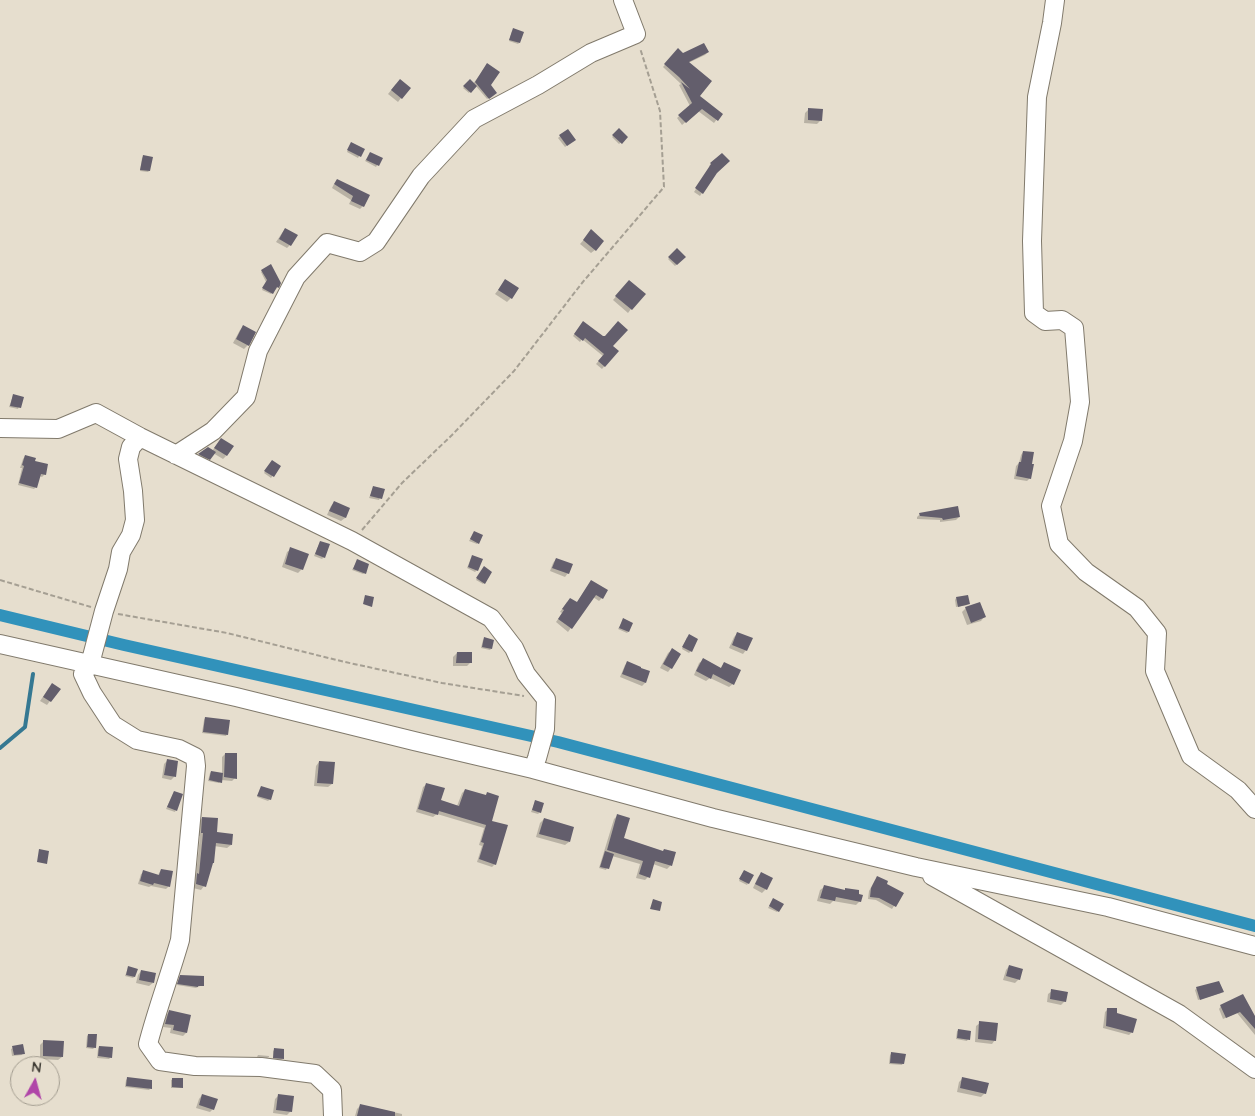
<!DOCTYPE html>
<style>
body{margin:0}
#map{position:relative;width:1255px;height:1116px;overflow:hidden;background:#e6dece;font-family:Quicksand,sans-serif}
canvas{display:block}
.north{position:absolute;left:10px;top:1056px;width:50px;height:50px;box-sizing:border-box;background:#e6dece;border:1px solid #a39d90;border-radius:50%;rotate:7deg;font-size:14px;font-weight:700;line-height:20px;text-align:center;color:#3e3b34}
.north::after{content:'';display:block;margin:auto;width:18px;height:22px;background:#b046a8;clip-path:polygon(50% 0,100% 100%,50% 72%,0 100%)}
</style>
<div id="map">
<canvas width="1255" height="1116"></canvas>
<div class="north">N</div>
</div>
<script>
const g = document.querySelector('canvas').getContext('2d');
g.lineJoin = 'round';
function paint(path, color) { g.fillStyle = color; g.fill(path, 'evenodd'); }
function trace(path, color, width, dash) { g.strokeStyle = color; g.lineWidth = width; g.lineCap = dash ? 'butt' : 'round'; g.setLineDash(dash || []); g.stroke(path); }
paint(new Path2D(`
 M512 31 519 43 518 44 509 41Z
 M678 50 683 54 708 52 705 55 688 63 698 97 721 114 714 123 698 111 682 125 677 118 690 106 679 85 681 84 663 67Z
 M486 66 489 85 496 93 487 99 475 85 469 93 463 88 470 81 473 84Z
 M396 84 401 98 398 102 388 94Z
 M808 110 821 120 817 124 804 123 805 113Z
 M567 130 573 141 565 147 558 138Z
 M619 130 627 137 619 144 612 137Z
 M350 145 363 149 358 158 347 152Z
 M370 153 381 159 376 167 365 161Z
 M722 154 715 173 700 196 694 192 710 167 709 166Z
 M143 157 149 171 148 172 140 171 142 158Z
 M334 184 368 195 363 206 360 209 349 204 351 200 332 188Z
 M285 229 290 245 287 248 276 242 282 233Z
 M588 235 595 250 591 253 580 244Z
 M677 250 684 257 675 266 668 259Z
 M262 271 278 287 271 294 262 290 266 282 261 272Z
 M505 281 511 298 507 302 495 294Z
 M626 285 631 309 628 313 613 300Z
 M581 325 617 352 602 369 596 364 603 356 582 339 580 342 573 336Z
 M243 327 248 345 244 349 233 343 240 330Z
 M13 396 22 398 18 409 9 407Z
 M218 443 226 456 223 459 213 453 206 462 196 458 208 448 212 451Z
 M1023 452 1030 478 1027 481 1014 479 1016 466 1019 463 1021 455Z
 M25 456 33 462 45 474 42 477 39 476 36 487 34 489 18 485 22 468H20L23 459Z
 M271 463 280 466 271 478 264 473Z
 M373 488 383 490 379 500 369 498Z
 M335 502 349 509 345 518 341 521 327 515 331 506Z
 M920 514 959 517 956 520 940 522V520L917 519V517Z
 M473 534 478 543 477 544 469 541Z
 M320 542 324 557 322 559 314 556Z
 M291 549 302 569 298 573 282 567 287 552Z
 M471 558 477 570 475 572 467 568Z
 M556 559 568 573 565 577 550 571 553 563Z
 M357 561 365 573 363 574 352 570Z
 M483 569 484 583 483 584 476 580Z
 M589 584 602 598 599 601 593 597 568 632 556 622 562 613 560 612 567 602 576 604Z
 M956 598 968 604 967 605 956 607 955 600Z
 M979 603 984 617 981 621 967 625 962 612 966 608Z
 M623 620 628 632 627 633 618 629Z
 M738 633 746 650 743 654 729 648 734 637Z
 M687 637 691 651 689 653 682 649Z
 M484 639 491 649 490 650 481 648 483 640Z
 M672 650 671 668 668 672 660 668 668 653Z
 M457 653 470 663 467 666H453V657Z
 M703 660 720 669 724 663 733 684 729 687 710 678 706 681 694 675 699 663Z
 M628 663 648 672 645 683 642 686 620 677 625 665Z
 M49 688 50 701 47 705 40 701Z
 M205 718 227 734 226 736 202 733 204 720Z
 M225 754 235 778 232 781 221 780 219 783 208 781 210 773 211 772 222 774V757Z
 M168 760 174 777 171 780 162 778 164 764Z
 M319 762 332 784 328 787 314 786 316 766Z
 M427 784 440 801 457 806 462 793 465 790 485 796 487 794 495 864 492 867 477 862 482 846 479 845 484 828 437 814 433 817 416 812 423 787Z
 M261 788 270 799 268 801 257 797Z
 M174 792 181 795 175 812 166 809Z
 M535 802 540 812 538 814 531 812Z
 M617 816 622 839 662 852 674 853 670 866 667 869 653 864 648 877 645 880 636 878 640 864 612 856 606 870 599 868 614 819Z
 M202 818 216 833 231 845 227 848 214 846 204 886 201 890 193 888 194 878 196 875 200 836 198 835 199 821Z
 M544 819 569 842 565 845 536 837 540 823Z
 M161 870 169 886 166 889 151 886 149 887 138 884 141 874 144 872 158 876 159 873Z
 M743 873 752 876 747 885 739 881Z
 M761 874 766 889 762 893 753 888 758 877Z
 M875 880 902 894 892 909 876 900 868 899 869 891Z
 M824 887 843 891 846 889 860 901 856 905 833 901 830 904 817 901 820 890Z
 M772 901 778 911 777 912 768 908Z
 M1009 966 1019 979 1015 983 1003 980 1006 970Z
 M128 968 134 977 133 978 125 976Z
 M141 971 153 983 149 986 136 983 138 975Z
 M179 978 202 985 196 988 177 985Z
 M1197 988 1221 993 1198 1000 1195 990Z
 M1052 991 1065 1001 1061 1005 1047 1002 1048 994Z
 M1242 995 1255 1017V1035L1237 1013 1223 1019 1219 1009 1221 1006Z
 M1108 1009 1115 1014 1132 1032 1129 1035 1103 1028 1105 1012Z
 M169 1012 189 1016 186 1033 183 1036 170 1033 171 1028 163 1027 166 1015Z
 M980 1023 995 1040 992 1044 975 1042 976 1026Z
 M959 1030 968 1039 967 1041 956 1039 957 1031Z
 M88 1035 95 1047 93 1049 86 1048 87 1036Z
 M44 1041 62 1057 58 1060 40 1059V1045Z
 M99 1047 111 1057 109 1059 97 1058 98 1049Z
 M13 1048 23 1053 22 1055 12 1056 11 1049Z
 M274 1050 283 1059 281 1060 273 1059V1051Z
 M892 1053 903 1063 902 1065 889 1064 890 1055Z
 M258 1055 269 1056V1057L267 1058 257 1057Z
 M128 1078 150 1089 149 1090 125 1087 126 1080Z
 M173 1079 182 1087 181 1088H171V1080Z
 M962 1079 985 1093 981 1097 957 1092 959 1082Z
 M202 1095 213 1109 210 1112 196 1108 199 1099Z
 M279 1095 291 1111 287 1115 273 1113 275 1099Z
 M361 1105 402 1114V1116H355L357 1109Z`), '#0003');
trace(new Path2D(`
 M0 748 25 727 33 674`), '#357892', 4);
trace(new Path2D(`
 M0 615 124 645 558 742 1255 926`), '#3192bb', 12);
paint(new Path2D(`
 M513 28 524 32 520 43 509 40Z
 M704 43 709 52 689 62 712 81 700 96 723 114 718 121 702 109 686 123 678 115 692 103 681 82 690 89 679 77 664 64 678 48 683 53Z
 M487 63 500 72 491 85 497 93 489 99 475 82Z
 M400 79 411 88 402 99 391 90Z
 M470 79 477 86 471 93 463 86Z
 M808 108 823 109 822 121 808 120Z
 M619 128 628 137 622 144 612 135Z
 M568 129 576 140 567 146 559 135Z
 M351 142 365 149 361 157 347 150Z
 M370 152 383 158 379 166 366 160Z
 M722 153 730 161 717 173 703 194 695 188 711 164 710 163Z
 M143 155 153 157 150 171 140 170Z
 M337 179 370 195 364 207 351 201 353 196 334 184Z
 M285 228 298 235 291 246 279 239Z
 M591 229 604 241 596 251 583 240Z
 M677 248 686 257 677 265 668 257Z
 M271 264 281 283 279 288 277 287 273 294 262 288 267 280 261 270Z
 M505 279 519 288 512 299 498 290Z
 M629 280 646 294 632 310 615 296Z
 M583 321 603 336H605L618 321 628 330 613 346 619 351 605 367 598 361 604 354 585 338 583 341 574 334Z
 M243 325 256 332 249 346 236 339Z
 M13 394 24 397 21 408 10 406Z
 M221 438 234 446 227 456 214 448Z
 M208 447 216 452 210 460 198 454Z
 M1023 451 1034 452 1032 464H1034L1031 479 1016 476 1019 462H1021Z
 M25 455 36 458 35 461 48 464 46 475 41 474 37 488 19 483 24 466 22 465Z
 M272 460 281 466 274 477 264 471Z
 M373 486 385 489 382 499 370 496Z
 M334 501 350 508 346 518 329 511Z
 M958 506 960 517 943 520 942 518 920 516 919 513Z
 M474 531 483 535 479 544 470 539Z
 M320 541 330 544 325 558 315 554Z
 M290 547 309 554 303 570 285 564Z
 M472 555 483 559 478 571 468 567Z
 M556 558 573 564 569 574 552 568Z
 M357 559 369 564 366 574 353 569Z
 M484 566 492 572 485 584 476 578Z
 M591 580 608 590 603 599 596 595 572 629 558 619 564 610 562 609 570 598 577 602Z
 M365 595 374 597 372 607 363 604Z
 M968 595 970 604 958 607 956 597Z
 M980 602 986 617 971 623 965 607Z
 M623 618 633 623 629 632 619 628Z
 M737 632 753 638 747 651 732 645Z
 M689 634 698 639 692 652 682 647Z
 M484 637 494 640 492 649 482 647Z
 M672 648 681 654 672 669 663 664Z
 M457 652H472V663H456Z
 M703 658 721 668 724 662 741 670 734 685 713 674 711 679 696 671Z
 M627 661 641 667V668L650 671 646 683 622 674Z
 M52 683 61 689 51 702 43 697Z
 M205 717 230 720 228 735 203 732Z
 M225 753H237V779L224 777Z
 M167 759 178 761 176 777 164 775Z
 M319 761 335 762 333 784 317 783Z
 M211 771 223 773 222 783 209 780Z
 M426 783 445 788 441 800 459 806 465 789 486 795 487 792 499 796 492 821 508 825 496 865 479 859 484 843 481 842 486 825 439 811 438 815 418 809Z
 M261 786 274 790 271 800 257 796Z
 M174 791 183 794 177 811 167 807Z
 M535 800 544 803 541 813 532 810Z
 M617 814 630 818 624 838 663 851 664 849 676 852 672 866 655 861 650 878 639 874 643 861 607 850Z
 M202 817 218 818 217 832 233 834 232 845 216 843 214 863H213L206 887 196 884 197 873 199 874 203 833H201Z
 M544 818 574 827 570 842 539 834Z
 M39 849 49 851 47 864 37 862Z
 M605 851 614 854 609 869 600 867Z
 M161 869 173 871 170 887 154 883 153 885 140 881 143 870 159 875Z
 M744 870 754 875 749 884 739 879Z
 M761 872 773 878 767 890 755 884Z
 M877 876 888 881 887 884 904 893 896 907 879 898 870 897 871 888Z
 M824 885 845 890V888L859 890V894L863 895 861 902 836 897 835 901 820 898Z
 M773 898 784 904 779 912 769 906Z
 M653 899 662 902 660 911 650 909Z
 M1009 965 1023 969 1020 980 1006 976Z
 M128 966 138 969 135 977 126 975Z
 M141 970 156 973 154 983 139 980Z
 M180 975 204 976V986H198V987L177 984Z
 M1219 981 1224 992 1200 1000 1196 987Z
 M1051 989 1068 992 1066 1002 1050 999Z
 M1243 994 1255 1016V1029L1240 1012 1226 1018 1220 1005Z
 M1107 1008H1117V1013L1137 1019 1133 1033 1106 1026Z
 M169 1010 191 1015 187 1033 173 1030 174 1025 165 1024Z
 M979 1021 998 1023 996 1041 978 1039Z
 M958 1029 971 1031 970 1040 957 1038Z
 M88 1034H97L96 1048 87 1047Z
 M43 1040 64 1041 63 1057 43 1056Z
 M23 1044 25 1054 14 1055 12 1046Z
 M99 1046 113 1047 112 1058 98 1056Z
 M274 1048 284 1049V1059L273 1058Z
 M891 1052 906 1054 904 1064 890 1063Z
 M127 1077 152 1080V1089L126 1086Z
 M962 1077 989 1083 986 1094 960 1088Z
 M172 1078H183V1088L172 1087Z
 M202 1094 218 1099 214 1110 199 1105Z
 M278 1094 294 1096 292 1112 276 1110Z
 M360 1104 395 1112V1116H357Z`), '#635e6c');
const minor = new Path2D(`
 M1055 0 1052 23 1037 97 1032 241 1034 313 1045 321 1062 320 1074 328 1080 402 1073 441 1051 506 1059 544 1086 572 1137 608 1157 633 1155 671 1191 756 1238 790 1255 809
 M0 428 58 429 96 413 140 437 352 541 491 618 514 648 526 674 546 699 545 729 537 758 533 769
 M140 437 131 447 128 459 133 491 135 520 131 535 121 552 118 569 104 611 90 664 83 674 92 693 113 725 137 740 179 749 195 757 196 766 180 940C170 975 157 1009 148 1044L160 1061 195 1066 261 1067 315 1074 332 1090 333 1116
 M176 455 213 431 246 397 258 351 296 277 327 243 360 252 376 242 421 176 474 119 538 85 591 53 636 34 623 0
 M0 644 236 697 414 741 533 769 713 818 916 867 1108 907 1255 946
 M932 876 1179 1014 1255 1069`);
trace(minor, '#817a6c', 20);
trace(new Path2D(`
 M362 530 402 483 452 435 514 371 582 283 664 187 660 111 640 48
 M0 580 91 607
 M118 614 227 633 345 662 442 683 524 696`), '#a59f93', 2, [5, 2.5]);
trace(minor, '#fff', 18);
</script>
